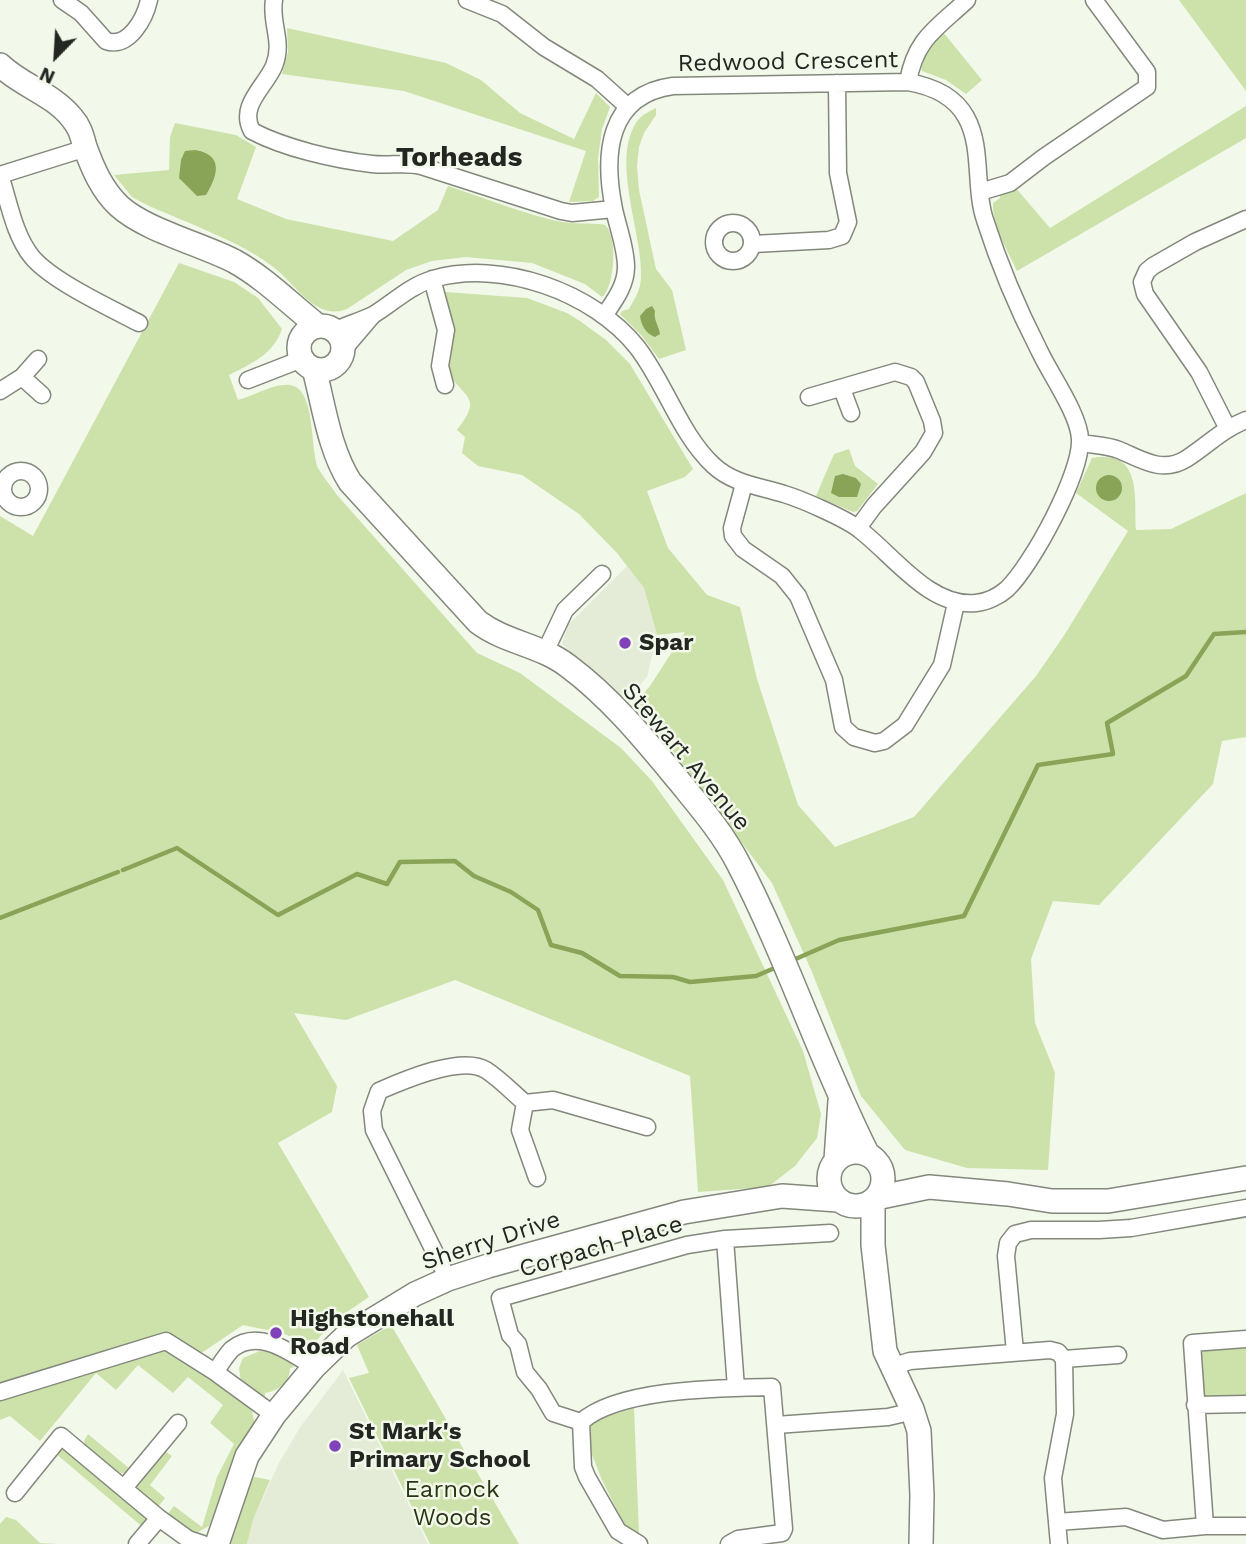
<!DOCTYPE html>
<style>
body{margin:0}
#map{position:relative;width:1246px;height:1544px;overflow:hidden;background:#f2f8ea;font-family:"Work Sans",sans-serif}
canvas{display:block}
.north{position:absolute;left:21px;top:21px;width:70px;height:70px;-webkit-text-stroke:5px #f2f8ea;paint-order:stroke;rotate:204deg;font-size:19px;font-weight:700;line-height:28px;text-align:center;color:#242621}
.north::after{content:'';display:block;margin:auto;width:24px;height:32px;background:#242621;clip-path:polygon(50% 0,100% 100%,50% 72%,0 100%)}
</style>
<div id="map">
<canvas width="1246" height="1544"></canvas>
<div class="north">N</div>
</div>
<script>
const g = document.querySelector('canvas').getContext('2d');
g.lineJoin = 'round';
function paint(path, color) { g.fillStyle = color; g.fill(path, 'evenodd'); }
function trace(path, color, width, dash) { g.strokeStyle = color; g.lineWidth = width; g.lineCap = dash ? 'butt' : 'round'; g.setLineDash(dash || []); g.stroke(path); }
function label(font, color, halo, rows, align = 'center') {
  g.font = font + ' "Work Sans",sans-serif'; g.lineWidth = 5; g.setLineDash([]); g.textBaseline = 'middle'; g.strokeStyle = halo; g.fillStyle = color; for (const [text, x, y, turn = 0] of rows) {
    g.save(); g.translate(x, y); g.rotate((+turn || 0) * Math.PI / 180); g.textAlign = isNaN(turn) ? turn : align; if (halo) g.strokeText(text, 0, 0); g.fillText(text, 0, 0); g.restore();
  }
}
paint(new Path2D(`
 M627 566 644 588 657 635 647 677 627 701 562 644 568 625Z
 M343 1370 428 1544H247L253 1520 279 1463 299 1429Z`), '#e4ecd7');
paint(new Path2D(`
 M1179 0H1246V91Z
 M287 28 446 63 481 80 520 113 574 139 596 93 610 107 602 129 598 158 599 197 593 201 569 202 586 151 404 91 282 74 288 52Z
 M943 32 982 80 966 94 946 80 922 71C916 53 931 43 943 32Z
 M1246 106V138L1017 271C1008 251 992 226 993 203L1000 198V193L1015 187 1050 228Z
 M656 108V115L644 133 639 147 637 166 639 190 656 269 672 290 686 350 659 359 642 336 620 314 622 311 629 309C634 300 640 291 641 279 644 235 609 159 638 120 642 115 650 111 656 108Z
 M175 123 236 135 256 147 237 199 286 219 393 241 438 210 448 186C485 198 523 214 562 222 570 224 602 223 605 225 618 236 615 287 602 297L585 284 532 263 466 257 432 261 406 270 347 309C317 321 297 287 277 270 245 243 187 223 147 205L132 197 114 175 169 170 170 137Z
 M179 263 234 282 258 298 282 329C273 355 252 363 229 375L238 400C254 396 274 383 290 385 316 388 310 449 318 468 323 477 331 486 337 495L477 653 520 673 621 748 652 781 723 880 803 1051 821 1114 817 1138 795 1166 768 1187 698 1192 690 1076 455 980 346 1020 294 1013 337 1086 332 1112 278 1143 369 1297 335 1320 316 1341 299 1340 282 1333 243 1325 194 1358 251 1407 255 1424 224 1489 209 1526 198 1532 186 1531 166 1516 174 1506 202 1527 217 1477 234 1444 210 1423 223 1405 188 1377 173 1393 138 1365 116 1390 96 1373 40 1441 10 1416 0 1420V516L33 536Z
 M445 292 527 298 567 313 580 321 606 340 630 364 693 469 685 477 647 491 668 548 707 595 740 607 757 679 798 805 835 847 914 817 1036 676 1065 634 1128 531 1076 493 1092 458C1143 449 1134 498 1136 530L1171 529 1246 493V737L1222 741 1213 784 1099 905 1053 901 1031 959 1035 1023 1055 1073 1048 1170 967 1168 905 1150 861 1096 812 972 772 883 646 715 634 704 650 686 685 632 657 635 644 588 617 553 579 514 522 475 478 466 462 453 465 437 457 430C486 394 460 398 447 369Z
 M849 449 855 466 878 484 857 511 853 512 816 496 834 454Z
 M391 1325 519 1544H430L349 1378 369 1373 357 1345Z
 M1246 1344V1397L1209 1398 1203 1395 1201 1352 1204 1349Z
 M260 1351C272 1352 287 1356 294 1367L290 1368C290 1382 278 1391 265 1393V1396H260L241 1383 239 1368 243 1358Z
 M634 1407 639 1534 625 1526 602 1480 589 1447 591 1421Z
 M88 1434 130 1469 126 1473C114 1475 86 1452 84 1441Z
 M63 1445 153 1519 145 1529 55 1453Z
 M166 1452 172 1456 150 1485 165 1498 157 1508 135 1488 162 1453Z
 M255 1477 270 1480 253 1520 247 1544H225L248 1481Z
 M6 1517 16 1520 40 1543 57 1544H0V1524Z`), '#cde2aa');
paint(new Path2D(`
 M195 150C224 155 218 175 206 195L197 196 179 178 181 160 185 151Z
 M652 306 655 311C653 319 659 326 660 334L655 337C646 334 641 325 640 316L646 309Z
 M843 474 856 478 861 484 857 497H839L831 493 835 476Z
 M1096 488a13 13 0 1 1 26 0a13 13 0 1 1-26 0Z`), '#89a357');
trace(new Path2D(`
 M123 870 177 848 278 915 357 874 387 884 400 862 455 861 474 876 511 892 538 910 551 945 582 953 620 976 673 977 690 982 756 976 777 967
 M0 918 118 872
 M791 961 839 940 964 916 1038 765 1113 754 1107 723 1186 676 1214 634 1246 632`), '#89a357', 4.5);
const street = new Path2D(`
 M62 0 81 13 106 41C129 49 145 18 149 0
 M274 0C270 24 284 41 274 66 265 87 238 106 252 131 284 148 335 160 372 164 389 166 405 162 421 166L561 211 572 213 614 209
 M467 0 502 14 544 47 597 79 627 106
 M908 82C915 39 937 28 967 0
 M0 175C9 202 14 235 32 257 52 281 110 308 139 323
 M0 175 86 148
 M980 192 1010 183 1044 157 1147 87V72L1094 0
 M714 242a19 19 0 1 1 38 0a19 19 0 1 1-38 0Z
 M753 244 829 240 842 236 848 222 838 173 837 83
 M432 279 446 330 440 366 445 385
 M334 331C346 325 361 321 373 315 393 303 409 286 433 279 501 259 593 292 637 347 665 383 680 434 713 465 733 484 759 486 784 494 801 499 847 519 860 530 893 555 930 608 976 603 987 602 999 596 1007 589 1032 565 1082 473 1080 439 1079 414 1050 374 1039 350 1018 309 999 264 985 220 974 188 983 147 966 117 954 95 931 86 908 82L673 86C607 95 603 155 614 209 618 228 626 248 626 267 626 286 614 301 604 316
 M343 350 372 316
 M22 377 42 395
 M248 380 302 359
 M842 389 851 413
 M0 391 22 377 38 359
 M809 397 895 372 911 377 916 382 932 421 934 433 923 452 874 506 858 528
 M1227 427 1199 372 1145 294 1142 282 1147 271 1153 266 1195 242 1246 219
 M1081 443C1093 445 1107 445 1119 450 1141 459 1162 474 1186 459 1208 445 1221 430 1246 420
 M3 489a18 18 0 1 1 36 0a18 18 0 1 1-36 0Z
 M744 484 732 528 733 536 743 549 782 576 798 596 834 680 843 727 854 737 875 743 884 741 905 725 942 665 956 603
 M545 652 565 610 602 574
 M525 1103 520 1130 537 1178
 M725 1239 736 1388
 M448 1279 374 1130 372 1111 379 1091C404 1080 462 1055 486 1070 500 1079 512 1092 525 1103L553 1100 647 1127
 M1015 1352 1006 1256 1008 1243 1015 1234 1031 1230H1099L1131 1228 1246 1208
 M1064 1359 1118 1355
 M891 1367 910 1361 1050 1350 1058 1352 1064 1359 1065 1414 1053 1478 1059 1544
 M215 1372C220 1365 226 1355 232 1349 259 1328 290 1352 314 1367
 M0 1392 166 1341 215 1372 274 1415
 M1195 1405 1246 1404
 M581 1422 553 1413 539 1389 525 1372 518 1344 510 1335 500 1298 687 1245 725 1239 830 1233
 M776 1425 888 1417 901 1414 912 1409
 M124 1488 178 1423
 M15 1493 61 1436 159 1518 188 1539 203 1544
 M1057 1522 1126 1517 1163 1530 1205 1526H1246
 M1205 1526 1192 1343 1246 1339
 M137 1544 159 1518
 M639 1544 618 1531 587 1477 583 1467 581 1422C618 1388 723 1388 772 1387L784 1529 782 1533 738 1539 729 1544`);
const secondary = new Path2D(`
 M0 65C22 86 53 94 72 118 80 127 82 136 85 147 93 169 102 190 119 206 145 230 201 244 234 261 265 278 290 304 318 326
 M299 348a22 22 0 1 1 44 0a22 22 0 1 1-44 0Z
 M314 369C324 406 329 449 350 482L478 622C506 643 541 645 568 666 611 698 645 740 679 781 700 807 722 832 738 863 787 957 820 1060 868 1155
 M829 1179a27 27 0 1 1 54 0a27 27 0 1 1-54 0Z
 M836 1160 840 1101
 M876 1198 929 1187 1008 1194 1052 1201H1108L1246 1178
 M873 1200V1245L885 1351 912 1409 919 1431 922 1495 921 1544
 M217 1544 247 1456 274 1415 314 1367 346 1336 415 1294 448 1279 488 1266 684 1212 782 1196 838 1200`);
trace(street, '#83887c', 19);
trace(secondary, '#83887c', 26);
trace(street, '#fff', 16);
trace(secondary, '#fff', 23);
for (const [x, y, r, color] of [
 [625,643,7,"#7f42b8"],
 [276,1333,7,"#7f42b8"],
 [335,1446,7,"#7f42b8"]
]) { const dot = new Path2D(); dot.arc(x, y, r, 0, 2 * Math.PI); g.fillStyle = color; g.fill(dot); trace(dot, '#f2f8ea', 2.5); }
label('24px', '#242621', '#f2f8ea', [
 ["Redwood Crescent",788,62,-1],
 ["Stewart Avenue",686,757,50],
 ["Sherry Drive",491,1241,-18],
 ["Corpach Place",601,1247,-16]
]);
label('bold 24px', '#242621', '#f2f8ea', [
 ["Spar",639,643],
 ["Highstonehall",290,1319],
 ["Road",290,1347],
 ["St Mark's",349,1432],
 ["Primary School",349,1460]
], 'left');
label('24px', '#2a3413', '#f2f8ea', [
 ["Earnock",452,1490],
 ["Woods",452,1518]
]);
label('bold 28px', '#242621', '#f2f8ea', [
 ["Torheads",459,158]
]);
</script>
